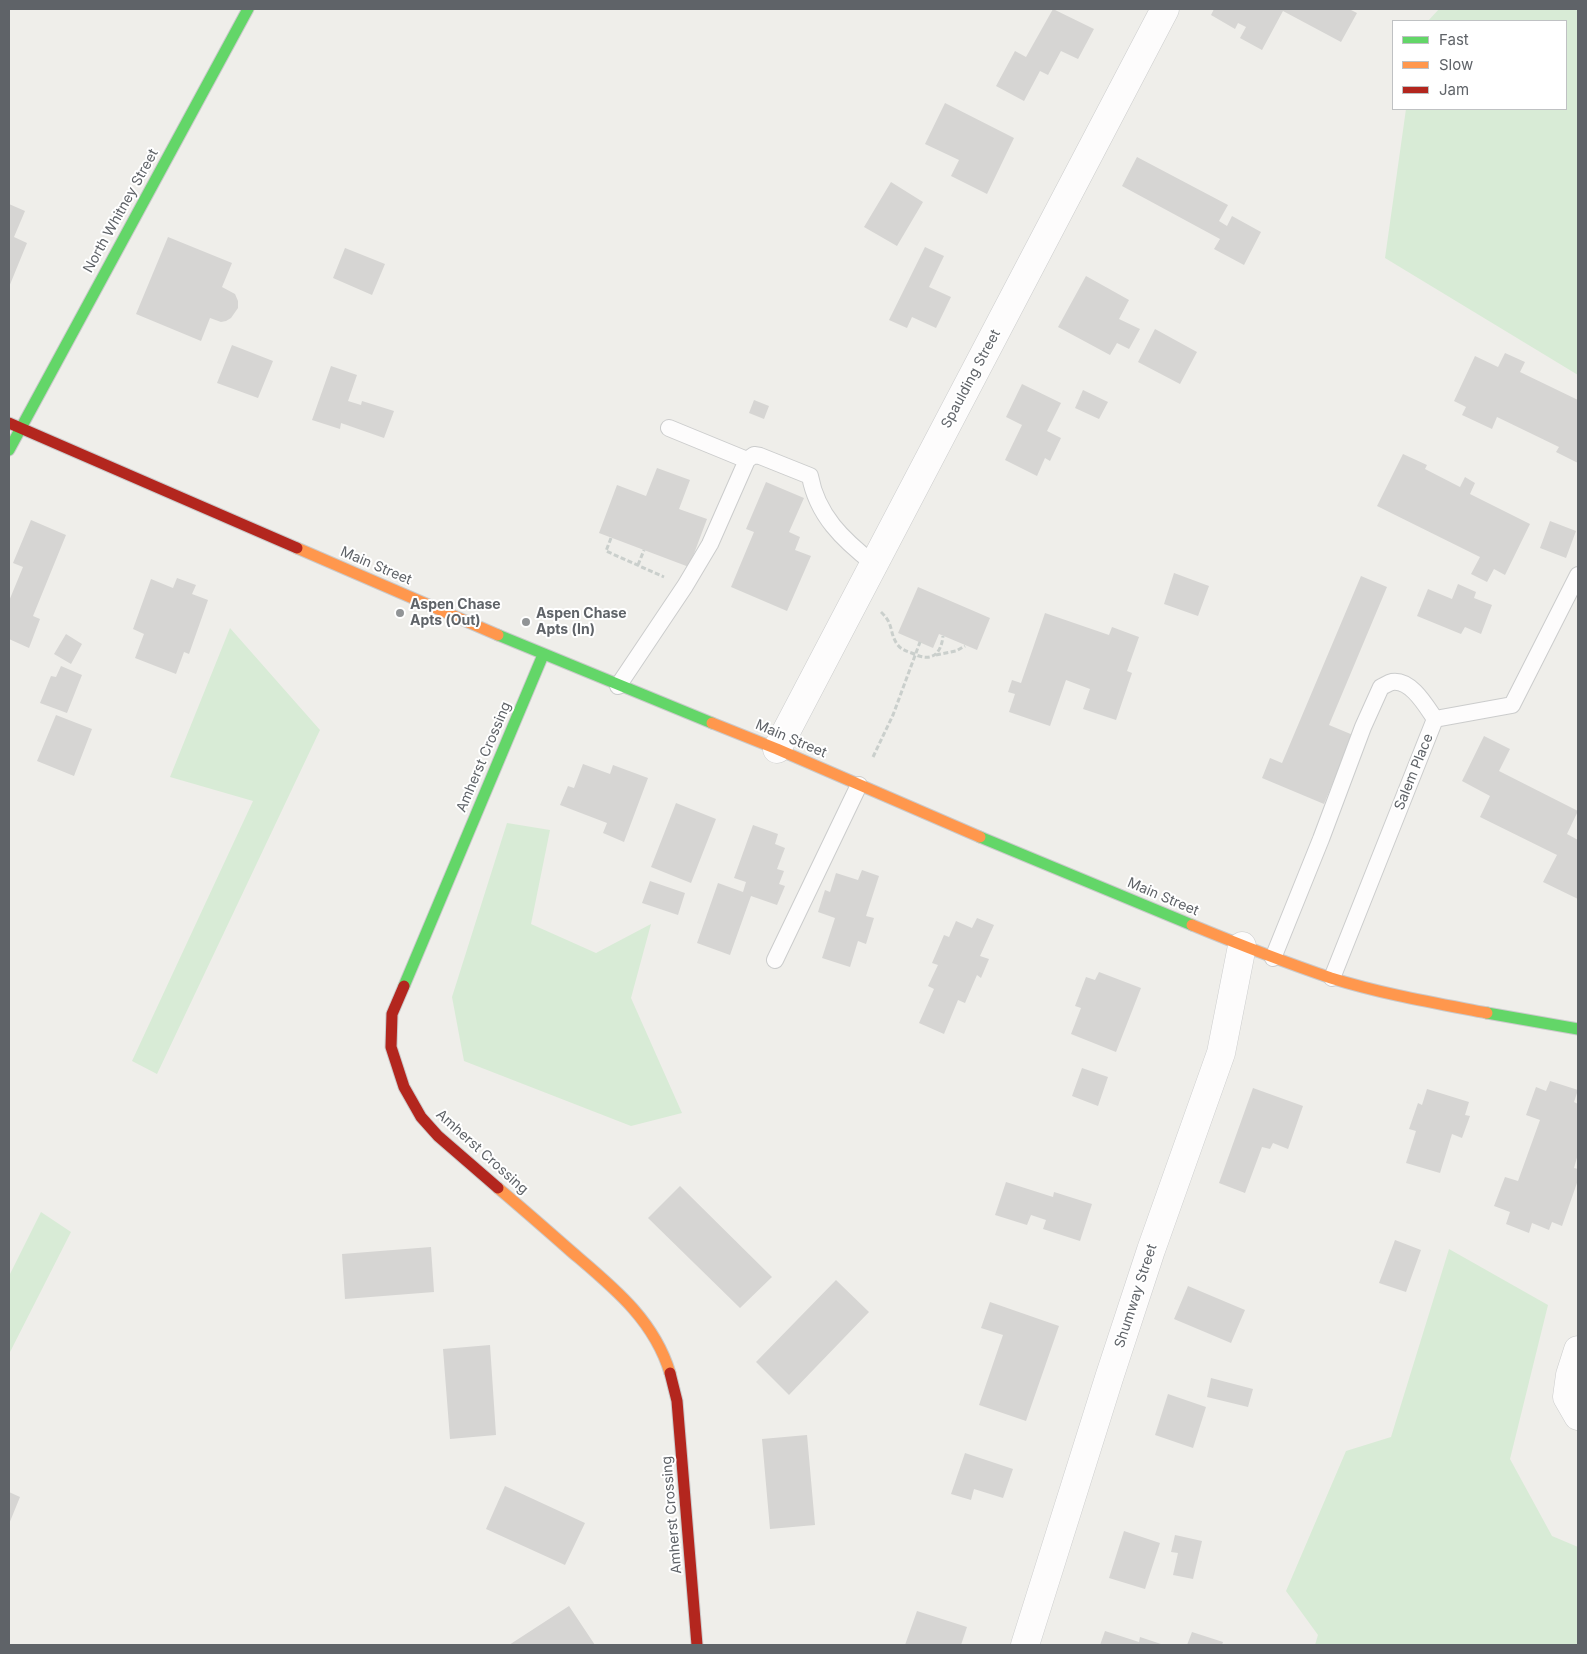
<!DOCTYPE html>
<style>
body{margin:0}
#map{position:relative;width:1587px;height:1654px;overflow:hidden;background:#efeeea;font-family:Inter,sans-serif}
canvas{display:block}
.frame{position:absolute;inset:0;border:10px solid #5f6368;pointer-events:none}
.legend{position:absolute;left:1392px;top:20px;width:175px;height:90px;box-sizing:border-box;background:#fff;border:1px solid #bfc1c3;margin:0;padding:6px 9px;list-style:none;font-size:15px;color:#5f6368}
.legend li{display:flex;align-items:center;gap:10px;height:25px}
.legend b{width:25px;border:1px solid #bfc1c3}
</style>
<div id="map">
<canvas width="1587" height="1654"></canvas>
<div class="frame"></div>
<ul class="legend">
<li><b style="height:6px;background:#63d668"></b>Fast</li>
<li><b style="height:6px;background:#ff974d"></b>Slow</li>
<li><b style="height:6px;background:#b3261e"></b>Jam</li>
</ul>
</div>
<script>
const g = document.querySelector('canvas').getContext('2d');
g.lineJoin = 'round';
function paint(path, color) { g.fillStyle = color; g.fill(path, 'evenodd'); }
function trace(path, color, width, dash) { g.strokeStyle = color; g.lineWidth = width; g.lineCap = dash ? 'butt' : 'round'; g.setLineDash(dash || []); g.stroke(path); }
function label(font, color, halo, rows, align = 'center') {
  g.font = font + ' Inter,sans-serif'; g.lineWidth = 4; g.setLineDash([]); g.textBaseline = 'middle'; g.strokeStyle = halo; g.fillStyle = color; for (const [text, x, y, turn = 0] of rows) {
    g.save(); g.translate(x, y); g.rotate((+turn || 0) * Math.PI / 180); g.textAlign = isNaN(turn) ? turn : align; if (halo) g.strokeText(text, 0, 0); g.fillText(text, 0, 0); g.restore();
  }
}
paint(new Path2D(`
 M1439 9H1578V375L1385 258 1406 109H1566V21H1428Z
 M230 628 320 730 157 1074 132 1061 253 801 170 777Z
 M507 823 550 830 531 924 596 953 651 924 631 998 682 1113 631 1126 464 1061 452 997Z
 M41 1212 71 1232 9 1354V1276Z
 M1449 1249 1548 1305 1510 1459 1552 1536 1578 1547V1645H1315L1318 1635 1286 1591 1346 1451 1391 1437Z`), '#d8ebd6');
paint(new Path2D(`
 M1053 9 1094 29 1078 59 1061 51 1048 75 1040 71 1024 101 996 86 1015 51 1026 57Z
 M1214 9H1349L1357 13 1341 42 1283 11 1262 50 1240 38 1246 27 1238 23 1235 29 1211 15Z
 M945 103 1014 138 987 194 951 176 959 160 925 144Z
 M1137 157 1228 205 1219 221 1227 226 1232 216 1261 232 1244 265 1214 249 1220 239 1122 186Z
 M891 182 923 202 897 246 864 227Z
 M9 204 25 211 14 237 27 243 9 287Z
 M168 237 232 263 222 287 235 294 238 301V308L231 318 226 321 221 322 210 318 201 341 136 314Z
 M925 247 944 256 929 287 951 297 936 328 912 317 907 328 889 320Z
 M345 248 385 264 372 295 333 278Z
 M1086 276 1129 300 1119 319 1140 329 1129 349 1117 343 1110 355 1058 327Z
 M1155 329 1197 352 1180 384 1138 362Z
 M232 345 273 361 258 398 217 383Z
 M1505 353 1525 362 1520 372 1578 400V463L1556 452 1559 447 1497 417 1492 429 1462 415 1466 407 1454 401 1475 356 1498 367Z
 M331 366 357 375 348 401 361 405 362 401 394 411 384 438 341 423 340 429 312 420Z
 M1022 384 1061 403 1047 431 1061 438 1050 461 1045 458 1037 476 1005 460 1022 425 1006 417Z
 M1083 390 1108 402 1099 419 1075 408Z
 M754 400 769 406 764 419 749 413Z
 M1403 454 1427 465 1425 469 1460 487 1465 477 1475 483 1470 494 1530 524 1505 575 1494 569 1487 582 1471 574 1480 557 1377 506Z
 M657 468 690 480 679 509 707 519 689 567 599 533 617 485 646 496Z
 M766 482 804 498 789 532 800 537 795 550 811 556 787 611 731 587 754 532 746 529Z
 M31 520 66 535 33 616 40 619 29 648 9 639V601L23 567 13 563Z
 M1550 521 1576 531 1566 558 1540 548Z
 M1174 573 1209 586 1198 616 1164 604Z
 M1361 576 1387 587 1329 725 1353 735 1324 804 1262 778 1270 758 1282 763Z
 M177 578 196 585 192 594 208 600 189 654 184 652 176 674 135 658 144 634 133 629 151 579 173 588Z
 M1458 584 1476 592 1474 598 1492 605 1481 634 1465 627 1461 634 1417 616 1428 589 1452 599Z
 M918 587 990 618 977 650 939 634 933 648 898 633Z
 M1045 613 1109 635 1112 627 1139 637 1127 671 1132 673 1116 720 1083 709 1090 689 1066 680 1050 726 1009 712 1015 694 1008 692 1012 680 1021 683Z
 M66 634 82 644 71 664 54 654Z
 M61 666 82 675 67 713 40 703 51 676 56 677Z
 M56 715 92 729 74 776 37 761Z
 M1484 736 1510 749 1499 771 1578 811 1567 834 1578 840V899L1543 882 1557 855 1480 817 1490 796 1462 781Z
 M583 764 610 774 613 765 648 778 624 842 603 833 607 823 560 805 568 786 574 788Z
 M676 803 716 819 691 883 651 867Z
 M753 825 778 834 775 844 785 848 777 869 784 871 779 884 785 886 777 905 751 896 730 955 697 943 718 883 743 892 746 882 734 878Z
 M862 870 879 876 866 916 874 918 866 944 858 941 850 967 822 958 835 918 818 912 825 890 830 892 836 873 858 880Z
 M650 881 685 893 678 915 642 903Z
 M977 918 994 925 980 956 989 959 981 978 977 975 965 1003 958 1000 944 1034 919 1023 934 989 928 986 938 965 932 963 944 935 949 937 956 921 972 928Z
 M1099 972 1141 988 1116 1052 1071 1034 1081 1008 1075 1006 1086 977 1095 980Z
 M1082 1068 1108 1077 1098 1106 1072 1096Z
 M1550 1081 1578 1090 1574 1102 1578 1104V1154L1574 1168 1578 1169V1180L1562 1226 1552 1222 1549 1230 1532 1223 1529 1233 1506 1224 1510 1212 1494 1206 1505 1177 1518 1181 1540 1120 1526 1115 1536 1087 1546 1091Z
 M1253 1088 1303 1106 1288 1149 1273 1143 1270 1149 1262 1147 1245 1193 1219 1183Z
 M1427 1089 1469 1102 1465 1115 1470 1116 1462 1138 1452 1134 1440 1173 1406 1163 1416 1131 1409 1129 1418 1103 1422 1105Z
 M1006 1182 1053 1197 1054 1192 1092 1204 1080 1241 1043 1229 1046 1220 1031 1215 1027 1225 995 1215Z
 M680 1186 772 1277 740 1308 648 1218Z
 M1395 1240 1421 1250 1406 1292 1379 1283Z
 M431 1247 434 1292 345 1299 342 1254Z
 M836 1280 869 1312 789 1395 756 1362Z
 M1188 1286 1245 1310 1231 1343 1174 1319Z
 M990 1302 1059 1326 1026 1421 979 1405 1003 1335 981 1328Z
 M490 1345 496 1435 450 1439 443 1349Z
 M1211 1378 1253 1389 1248 1407 1207 1397Z
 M1168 1394 1206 1407 1193 1448 1155 1435Z
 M807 1435 815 1525 770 1529 762 1439Z
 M965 1453 1013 1469 1003 1498 974 1489 971 1500 951 1494Z
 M505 1486 585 1523 565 1565 486 1529Z
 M9 1492 20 1497 9 1524Z
 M1124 1531 1160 1543 1145 1589 1109 1578Z
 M1175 1535 1202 1541 1193 1579 1173 1575 1178 1553 1171 1552Z
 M569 1606 595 1645H509Z
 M917 1611 967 1627 961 1645H905Z
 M1105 1631 1139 1642 1140 1637 1164 1645H1100Z
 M1192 1632 1223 1642 1222 1645H1187Z`), '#d6d5d3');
const lane = new Path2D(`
 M669 428 747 460
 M618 686 685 586 710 544 747 460 754 455 760 456 810 476C817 515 843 540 874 564
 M1273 958 1321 839 1363 727 1381 687C1384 686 1388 683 1392 682 1411 679 1426 706 1435 719
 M775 960 859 785
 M1332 978 1435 719 1512 705 1578 575`);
const street = new Path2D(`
 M777 749 1165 9
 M1578 1350 1570 1375 1567 1397 1578 1416
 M1025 1645 1109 1378 1151 1250 1221 1053 1242 946`);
const fast = new Path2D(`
 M9 450 248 9
 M498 635 712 723
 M980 837 1192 925
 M404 986 543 655
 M1487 1013 1578 1029`);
const slow = new Path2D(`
 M297 548 498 635
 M712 723 777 749 980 837
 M1192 925C1238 944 1284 962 1331 978 1382 994 1435 1003 1487 1013
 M498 1188C523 1209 548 1231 573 1253 614 1288 654 1320 670 1373`);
const jam = new Path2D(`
 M9 423 297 548
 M404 986 392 1014 391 1047 404 1087 421 1117 438 1136 498 1188
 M670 1373 677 1401 697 1645`);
trace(lane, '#cbcccc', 18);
trace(street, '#cbcccc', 29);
trace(fast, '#cacacb', 13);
trace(slow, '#cacacb', 13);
trace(jam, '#cacacb', 13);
trace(new Path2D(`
 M611 538 606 551 664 577
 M638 565 644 550
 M881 612C894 624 889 632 897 644 901 650 907 651 914 654 931 662 941 655 943 636
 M936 655 956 651 965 646
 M873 757 893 715 920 642`), '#cacfcc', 3, [5, 2.5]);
trace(lane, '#fdfcfc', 16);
trace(street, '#fdfcfc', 28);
trace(fast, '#63d668', 11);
trace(slow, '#ff974d', 11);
trace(jam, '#b3261e', 11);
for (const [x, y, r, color] of [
 [400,613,5,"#919496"],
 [526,622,5,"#919496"]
]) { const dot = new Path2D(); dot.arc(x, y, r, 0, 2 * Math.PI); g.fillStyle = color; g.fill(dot); trace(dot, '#fff', 2); }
label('14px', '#5f6368', '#fff', [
 ["North Whitney Street",121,211,-61],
 ["Spaulding Street",971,379,-62],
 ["Main Street",376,566,23],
 ["Main Street",791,739,23],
 ["Amherst Crossing",484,757,-67],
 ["Salem Place",1414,772,-68],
 ["Main Street",1163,897,23],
 ["Amherst Crossing",482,1152,42],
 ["Shumway Street",1136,1296,-72],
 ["Amherst Crossing",672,1515,-95]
]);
label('bold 14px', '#5f6368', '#fff', [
 ["Aspen Chase",410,605],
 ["Apts (Out)",410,621],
 ["Aspen Chase",536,614],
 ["Apts (In)",536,630]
], 'left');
</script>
